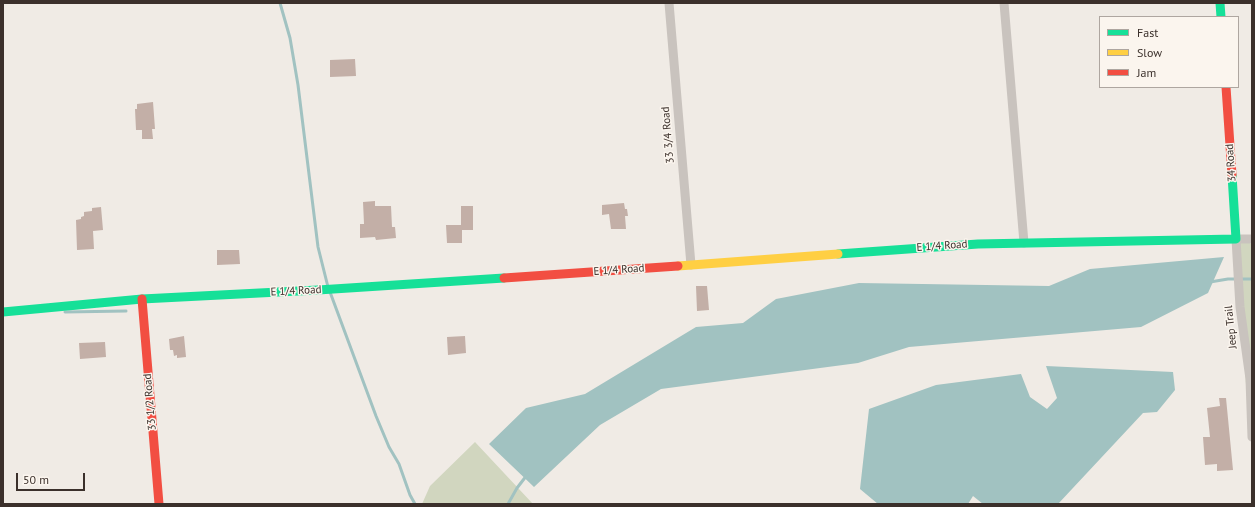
<!DOCTYPE html>
<style>
body{margin:0}
#map{position:relative;width:1255px;height:507px;overflow:hidden;background:#f0ebe5;font-family:"PT Sans",sans-serif}
canvas{display:block}
.frame{position:absolute;inset:0;border:4px solid #3b302b;pointer-events:none}
.legend{position:absolute;left:1099px;top:16px;width:140px;height:72px;box-sizing:border-box;background:#fbf5ee;border:1px solid #aea6a0;margin:0;padding:5px 7px;list-style:none;font-size:12px;color:#3b302b}
.legend li{display:flex;align-items:center;gap:8px;height:20px}
.legend b{width:20px;border:1px solid #aea6a0}
.scale{position:absolute;left:16px;top:473px;width:69px;height:18px;box-sizing:border-box;border:2px solid #3b302b;border-top:0;padding-left:5px;font-size:12px;line-height:14px;white-space:nowrap;color:#3b302b;-webkit-text-stroke:3px #fbf5ee;paint-order:stroke}
</style>
<div id="map">
<canvas width="1255" height="507"></canvas>
<div class="frame"></div>
<ul class="legend">
<li><b style="height:5px;background:#16e098"></b>Fast</li>
<li><b style="height:5px;background:#ffcf43"></b>Slow</li>
<li><b style="height:5px;background:#f24e42"></b>Jam</li>
</ul>
<div class="scale">50 m</div>
</div>
<script>
const g = document.querySelector('canvas').getContext('2d');
g.lineJoin = 'round';
function paint(path, color) { g.fillStyle = color; g.fill(path, 'evenodd'); }
function trace(path, color, width, dash) { g.strokeStyle = color; g.lineWidth = width; g.lineCap = dash ? 'butt' : 'round'; g.setLineDash(dash || []); g.stroke(path); }
function label(font, color, halo, rows, align = 'center') {
  g.font = font + ' "PT Sans",sans-serif'; g.lineWidth = 3; g.setLineDash([]); g.textBaseline = 'middle'; g.strokeStyle = halo; g.fillStyle = color; for (const [text, x, y, turn = 0] of rows) {
    g.save(); g.translate(x, y); g.rotate((+turn || 0) * Math.PI / 180); g.textAlign = isNaN(turn) ? turn : align; if (halo) g.strokeText(text, 0, 0); g.fillText(text, 0, 0); g.restore();
  }
}
paint(new Path2D(`
 M1235 237 1252 244V400L1247 398Z
 M475 442 533 504H422L430 486Z`), '#d1d6bf');
paint(new Path2D(`
 M1224 257 1208 293 1141 327 909 347 858 363 661 389 600 425 534 487 489 444 526 408 585 394 696 327 743 323 776 299 859 283 1049 286 1090 269Z
 M1046 366 1173 372 1175 390 1157 412 1143 413 1058 504H983L973 496 968 504H878L860 489 869 409 936 385 1021 374 1030 397 1047 409 1057 398Z`), '#a1c2c1');
trace(new Path2D(`
 M280 3 290 38 298 85 318 247 328 287
 M1210 282 1228 279H1252
 M330 292 376 416 389 447 399 464 410 495 415 504
 M65 312 126 311
 M508 504 517 488 527 475`), '#a1c2c1', 3);
paint(new Path2D(`
 M355 59 356 76 330 77V60Z
 M153 102 155 129H152L153 139H142V130H136L135 109H137V104Z
 M375 201V206H391L392 227H395L396 238 376 240 375 237 360 238V224H364L363 202Z
 M624 203 625 209H627L628 216H625L626 229H611L609 214 602 215V205Z
 M461 206H473V230H462V243H447L446 225H461Z
 M101 207 103 230 93 231 94 249 77 250 76 220 81 219V217L84 216V212L92 211V208Z
 M217 250H239L240 264 217 265Z
 M696 286H707L709 310 697 311Z
 M184 336 186 357 177 358V355L174 356 173 350H170L169 339Z
 M465 336 466 353 448 355 447 337Z
 M105 342 106 357 80 359 79 343Z
 M1219 398H1226L1233 470 1217 471V464L1205 465 1203 437H1210L1207 408 1220 406Z`), '#c3afa7');
trace(new Path2D(`
 M669 3 691 265
 M1004 3 1024 243
 M1252 239H1236L1240 307 1250 379 1252 437`), '#c9c3be', 9);
trace(new Path2D(`
 M1220 3 1221 17
 M838 254 978 244 1236 239 1232 175
 M3 312 142 299 318 290 504 278`), '#16e098', 9);
trace(new Path2D(`
 M678 266 838 254`), '#ffcf43', 9);
trace(new Path2D(`
 M1226 87 1232 175
 M504 278 678 266
 M142 299 159 504`), '#f24e42', 9);
label('11px', '#3b302b', '#fbf5ee', [
 ["33 3/4 Road",668,135,-95],
 ["34 Road",1231,163,-94],
 ["E 1/4 Road",942,246,-4],
 ["E 1/4 Road",619,270,-4],
 ["E 1/4 Road",296,291,-3],
 ["Jeep Trail",1231,327,-96],
 ["33 1/2 Road",150,402,-95]
]);
</script>
